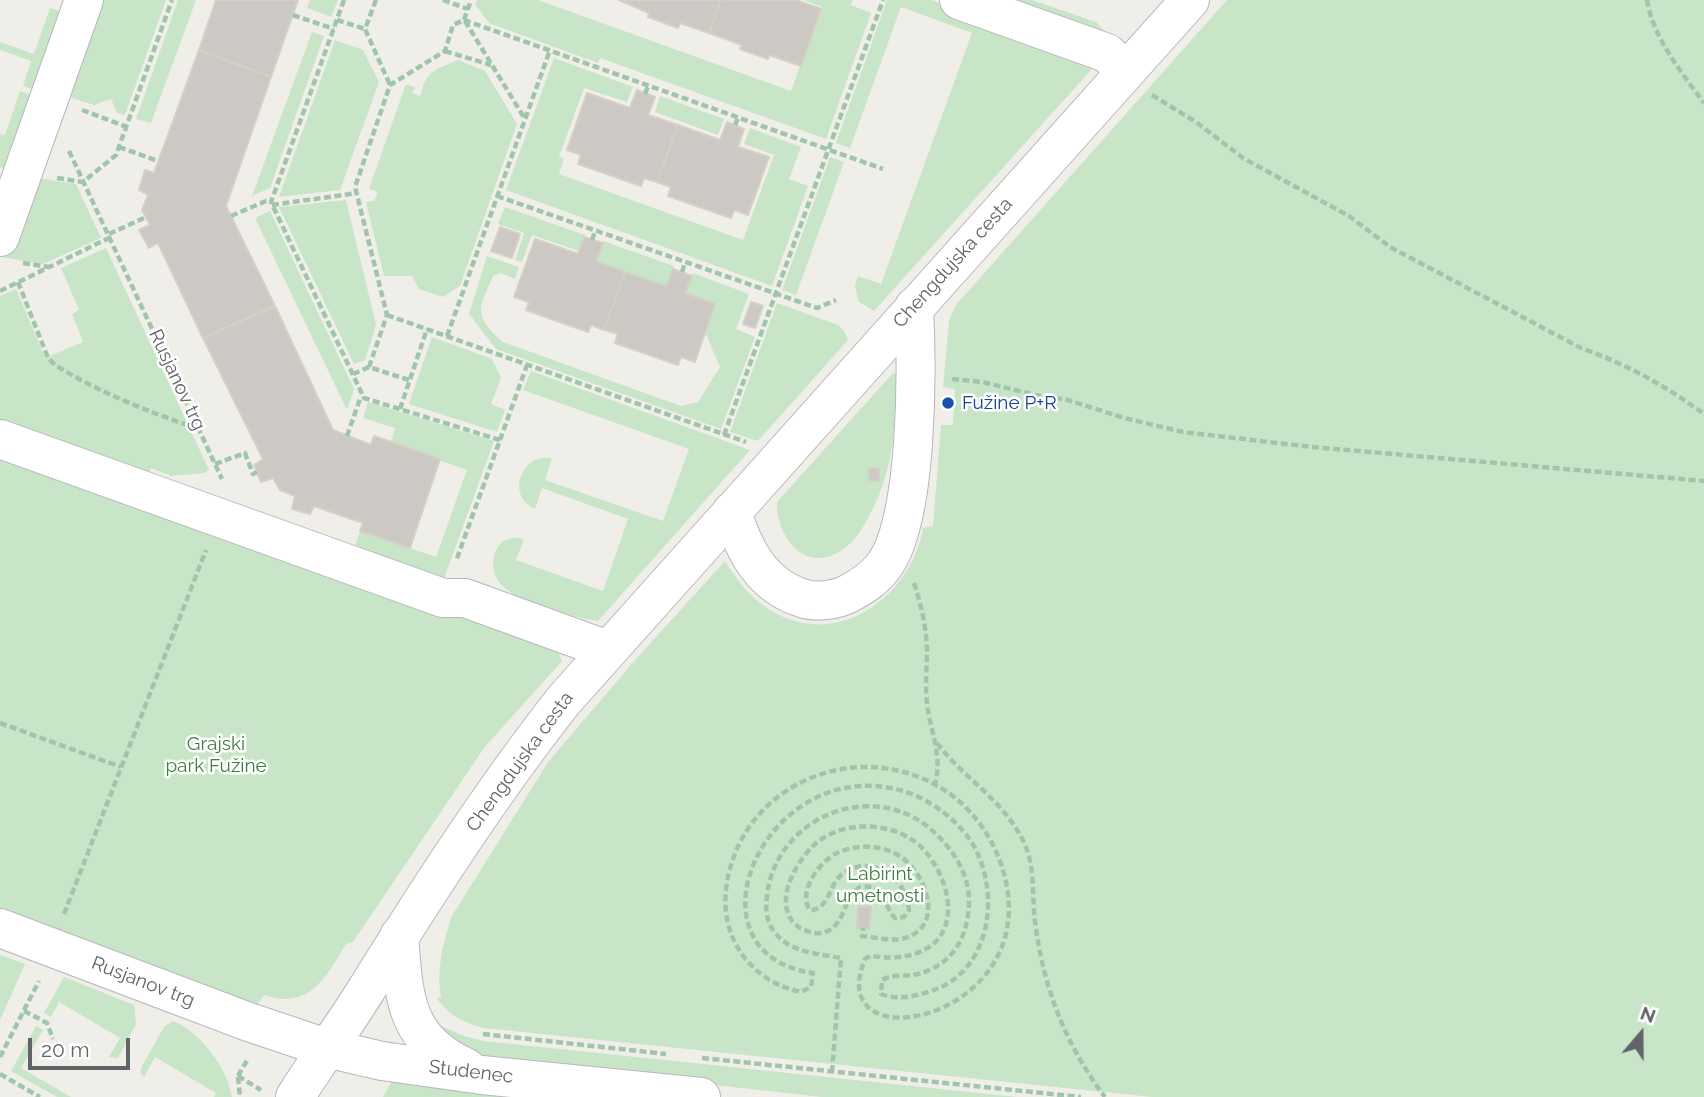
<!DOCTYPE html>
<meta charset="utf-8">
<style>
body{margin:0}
#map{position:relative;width:1704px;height:1097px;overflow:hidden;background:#f0eee8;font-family:Raleway,sans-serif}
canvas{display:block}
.north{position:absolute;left:1606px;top:999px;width:70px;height:70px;-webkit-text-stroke:5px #fff;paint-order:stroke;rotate:20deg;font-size:19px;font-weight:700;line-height:28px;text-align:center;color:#606367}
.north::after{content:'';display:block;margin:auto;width:24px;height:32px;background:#606367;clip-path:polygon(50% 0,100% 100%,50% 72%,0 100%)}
.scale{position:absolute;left:28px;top:1038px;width:102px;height:32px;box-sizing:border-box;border:4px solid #606367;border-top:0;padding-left:9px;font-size:21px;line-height:24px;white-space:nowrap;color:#606367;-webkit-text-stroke:5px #fff;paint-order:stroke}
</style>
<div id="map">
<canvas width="1704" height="1097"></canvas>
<div class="north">N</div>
<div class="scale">20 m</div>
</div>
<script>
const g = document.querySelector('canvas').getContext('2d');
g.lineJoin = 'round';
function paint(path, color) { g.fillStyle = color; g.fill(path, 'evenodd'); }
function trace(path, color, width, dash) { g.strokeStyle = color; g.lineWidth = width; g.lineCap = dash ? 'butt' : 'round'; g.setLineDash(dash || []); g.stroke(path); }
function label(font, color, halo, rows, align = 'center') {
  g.font = font + ' Raleway,sans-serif'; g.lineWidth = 5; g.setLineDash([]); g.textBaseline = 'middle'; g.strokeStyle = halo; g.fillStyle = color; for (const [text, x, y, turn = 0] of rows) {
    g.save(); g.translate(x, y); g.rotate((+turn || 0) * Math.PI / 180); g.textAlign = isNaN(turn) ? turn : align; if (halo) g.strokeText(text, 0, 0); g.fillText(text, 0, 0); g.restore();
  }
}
paint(new Path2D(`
 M104 0H166L125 115 117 113 111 99 94 105 69 97Z
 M178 0H196L151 123 136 119Z
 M310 0H338L331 17 307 8Z
 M477 0H538L791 91 822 7 804 0H853L851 5 871 13 826 139 600 58 598 63 489 23 475 4Z
 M887 0H931L1100 60 874 311 859 302 855 286 858 276 881 284 972 33 901 7 850 148 836 143Z
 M981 0H1032L1096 22 1110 37Z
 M1227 0H1704V1097H1152L484 1028C463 1022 450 1017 437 998L441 997C436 969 443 943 452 916L548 762 636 659 725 561C736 578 747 594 764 606 831 654 910 601 923 528L933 526 941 425H953L955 389 943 387 949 321 955 306Z
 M50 8 69 14 42 92 23 86 31 61 0 50V42L34 54Z
 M312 32 324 36 270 188 252 196Z
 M335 40 363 50 379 82 340 190 279 197Z
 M554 58 633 87 627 102 584 88 559 157 564 159 559 174 743 240 774 155 744 144 750 128 801 147 789 179 808 186 772 286 506 190Z
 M458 60 485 71 517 124 460 286 443 297 419 289 412 276H384L366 202 374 201 378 192 369 189 406 84 415 87 412 93 420 96C426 70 435 70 458 60Z
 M20 91 39 98 14 172 0 167V134L5 135Z
 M660 96 724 119 718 135 655 112Z
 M830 157 844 162 796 295 782 290Z
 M30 177 76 184 101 238 43 264 1 257Z
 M346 200 376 325 365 360 354 364 279 207Z
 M505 207 585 235 579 251 532 235 522 262 515 260 524 233 498 224Z
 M270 211 354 389 347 410 255 218Z
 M603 241 674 266 667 286 596 261Z
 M106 248 209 470 204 473 171 476 151 468 146 481 0 428V296L16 289 45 358 83 342 72 314 79 310 61 268Z
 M487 256 519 267 515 279 501 273 493 276C479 309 472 315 503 342L681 406 698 402 720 367 705 332 715 304 685 293 693 273 749 294 736 329 755 337 721 429 496 349 469 314Z
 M777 303 838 325 844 331 848 340 758 441 730 432Z
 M432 337 492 359 501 378 491 404 505 410 497 432 409 404Z
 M531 371 750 450 598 621 585 619C560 611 526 605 505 588 483 571 493 530 524 539L516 560 603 591 628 519 542 488 535 509C505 496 522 452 552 458L545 480 663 521 689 449 523 390Z
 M893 373 898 376C895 423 894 470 871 512 864 526 855 542 842 550 805 575 776 537 777 502Z
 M368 402 494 441 441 587 352 556 360 531 436 557 467 470 391 443 395 428 363 418Z
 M0 452 556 647 562 661 484 748 353 942 346 944C326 977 309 1011 264 995L255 1008 0 908Z
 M0 955 25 964 0 1020Z
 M64 977 134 1005 136 1024 118 1058 109 1057 120 1038 59 1002 51 1017 44 1013Z
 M173 1021C199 1030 228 1069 232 1097H214L216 1093 155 1057 144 1077 140 1072 142 1066 164 1027Z
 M435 1023 461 1035 483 1041 1017 1097H822L482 1059 468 1055Z
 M36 1026 43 1030 21 1068 71 1097H57L11 1071Z
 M394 1077 554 1097H383Z`), '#c8e5c8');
const building = new Path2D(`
 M216 0H298L271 77 199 50Z
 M619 0H721L709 33 680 23 678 28 648 17 649 13Z
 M721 0H796L821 9 801 66 769 55 768 59 740 49 742 45 709 33Z
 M199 50 271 77 226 206 275 306 203 338 158 243 149 248 139 230 150 225 142 210 148 195 139 190 145 170 154 173Z
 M637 90 655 97 648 115 678 125 657 182 644 178 641 186 578 164 581 155 567 150 587 93 630 108Z
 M727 122 744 129 738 147 769 157 748 215 734 210 731 218 668 196 671 187 657 182 678 125 720 140Z
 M500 227 520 234 512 258 491 251Z
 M584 237 603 243 596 261 625 272 604 330 591 325 588 332 526 310 529 302 514 297 535 239 578 254Z
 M673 269 692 276 685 293 715 304 695 362 681 357 678 365 615 343 618 334 604 330 625 272 667 286Z
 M751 302 763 306 755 328 743 324Z
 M275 306 333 430 371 445 374 436 440 459 410 548 360 531 363 523 314 506 310 514 292 509 295 496 280 490 273 478 261 482 254 465 263 459 203 338Z
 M869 468 879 469V481L869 480Z
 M858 906 871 907 869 929 857 928Z`);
paint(building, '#ccc9c5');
trace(building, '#d4d0c7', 2);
const minor = new Path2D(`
 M959 0 1107 53 1125 71
 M0 237 84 0
 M0 439 443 598H465L608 650
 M732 511C743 549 761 585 802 598 815 603 836 600 848 594 861 587 873 580 882 568 919 525 917 365 914 307
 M0 928 246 1021 326 1048 382 1061 482 1075 701 1097
 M399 936C404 998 404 1039 467 1068
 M295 1097C317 1062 341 1030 363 995 426 894 490 794 564 700L1190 0`);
trace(minor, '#b5b8bb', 40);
trace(new Path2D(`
 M344 0 271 202 364 398 500 440 456 561
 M376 0 365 29 390 85
 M443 0 468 9
 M1647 0C1653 38 1682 73 1704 103
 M293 15 334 29
 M337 20 365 29
 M464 20 883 169
 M465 21 525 119
 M445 51 491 65
 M645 94 648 86
 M1152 95 1196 122 1243 158 1349 216 1390 247 1581 348C1626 364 1666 386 1704 414
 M82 110 127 127
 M735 125 738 118
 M119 147 158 161
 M69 151 222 479
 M57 178 83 182 116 155 172 0
 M497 196 817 308 836 300
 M272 205 357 193
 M231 216 266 201 271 202
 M109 234 146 217
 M592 240 595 231
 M23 263 49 267
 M682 272 685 263
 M18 282 48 358 55 365C100 393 149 412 199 429
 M0 291 111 237
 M387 315 746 442
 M447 336 550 50
 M369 367 387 315 355 187 390 85 445 51 453 25 464 20 471 0
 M353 374 369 367 409 380
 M952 379 983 382 1035 395 1068 400 1124 418 1183 432 1312 447 1704 481
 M400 409 427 329
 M724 435 883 0
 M347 436 360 399 364 398
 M500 440 527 365
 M215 464 245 453 253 474 257 472
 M914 583C921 604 926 626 927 648 927 666 925 685 927 703 930 731 943 756 935 784
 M0 723 121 767
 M937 743C965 780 1007 802 1026 847 1035 870 1032 897 1035 921 1043 987 1065 1044 1105 1097
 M64 914 206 550
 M24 1011 47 1023 53 1039
 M483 1034 666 1054
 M0 1057 39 981
 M702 1058 1081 1097
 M832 1072 841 958C820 954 797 953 781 939 767 927 765 913 767 896 776 813 881 775 939 837 956 854 970 878 969 903 968 940 950 968 913 975 903 976 890 975 882 980L881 994C897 1000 912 997 928 992 988 975 1001 901 976 850 963 824 931 799 903 791 766 751 677 953 813 973L811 987 801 992C778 987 759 976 744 957 726 933 722 906 728 877 746 788 845 743 926 780 962 796 988 827 1001 864 1054 1020 819 1067 865 959L870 956C887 958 906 959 922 951 963 932 949 878 925 851 899 821 843 818 814 845 794 864 770 908 800 928 807 932 818 935 825 932 845 926 843 898 860 887 887 883 882 905 895 918L904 917 909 910C906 877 871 852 841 875 829 885 829 910 810 910 797 892 820 861 837 853 858 843 886 845 904 859 927 878 944 926 905 938 892 942 875 937 862 936L863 928
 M0 1074 40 1097
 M238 1076 248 1059
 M238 1076 261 1090
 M238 1077 240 1097`), '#a1c5ab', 4.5, [7, 3.5]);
trace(minor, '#fff', 38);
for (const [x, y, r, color] of [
 [948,403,7,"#1a4fb4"]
]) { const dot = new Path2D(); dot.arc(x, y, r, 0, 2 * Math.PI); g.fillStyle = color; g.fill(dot); trace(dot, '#fff', 2.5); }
label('19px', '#606367', '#fff', [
 ["Chengdujska cesta",953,263,-48],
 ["Rusjanov trg",177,380,65],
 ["Chengdujska cesta",520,762,-54],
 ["Rusjanov trg",143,982,21],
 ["Studenec",471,1072,7]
]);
label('19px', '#164399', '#fff', [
 ["Fužine P+R",962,403]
], 'left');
label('19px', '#3d803f', '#fff', [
 ["Grajski",216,744],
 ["park Fužine",216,766],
 ["Labirint",880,874],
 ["umetnosti",880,896]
]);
</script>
